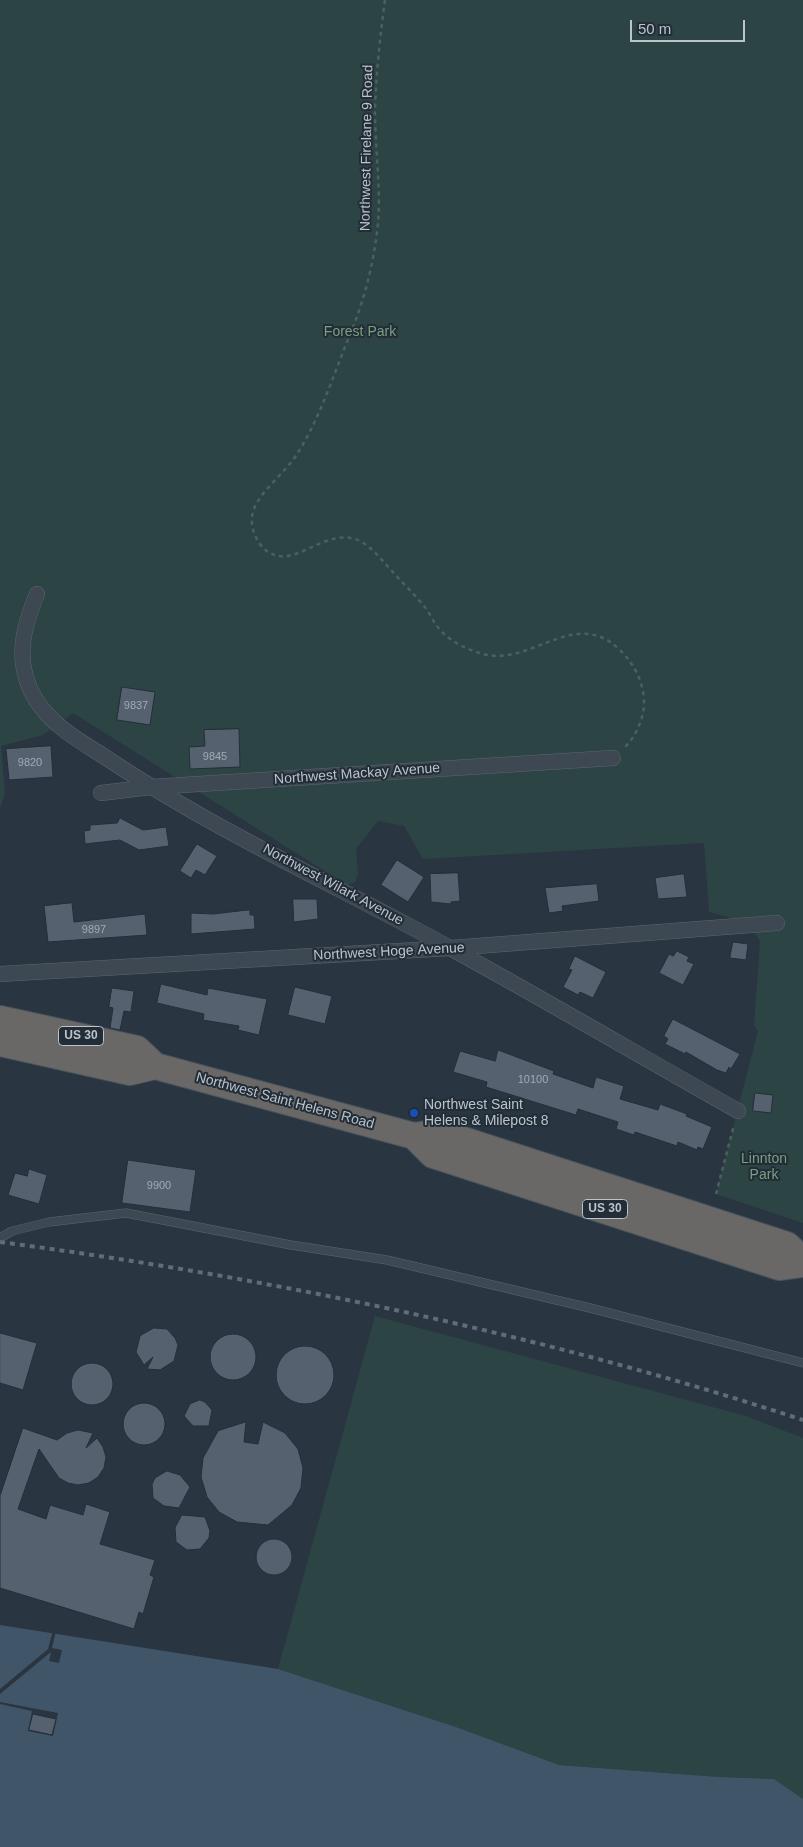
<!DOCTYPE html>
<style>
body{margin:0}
#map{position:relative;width:803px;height:1847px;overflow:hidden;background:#293642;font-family:Helvetica,sans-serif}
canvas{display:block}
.scale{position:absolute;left:630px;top:20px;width:115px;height:22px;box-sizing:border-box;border:2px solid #bbc3cb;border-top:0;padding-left:6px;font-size:15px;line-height:18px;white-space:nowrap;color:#bbc3cb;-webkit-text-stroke:4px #222d37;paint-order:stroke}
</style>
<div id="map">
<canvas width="803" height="1847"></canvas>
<div class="scale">50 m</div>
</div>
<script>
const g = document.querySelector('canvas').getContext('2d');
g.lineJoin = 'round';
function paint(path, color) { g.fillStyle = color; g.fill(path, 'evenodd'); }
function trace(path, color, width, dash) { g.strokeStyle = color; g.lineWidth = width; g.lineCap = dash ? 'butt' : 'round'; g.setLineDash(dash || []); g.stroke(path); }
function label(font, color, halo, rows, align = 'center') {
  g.font = font + ' Helvetica,sans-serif'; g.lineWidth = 4; g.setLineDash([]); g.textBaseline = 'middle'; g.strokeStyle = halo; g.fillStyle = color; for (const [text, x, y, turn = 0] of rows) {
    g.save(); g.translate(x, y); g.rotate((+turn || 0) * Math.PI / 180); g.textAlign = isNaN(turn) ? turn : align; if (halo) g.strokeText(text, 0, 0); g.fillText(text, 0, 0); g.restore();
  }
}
paint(new Path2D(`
 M0 0H803V1223L716 1194 758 1031 754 1025 760 941 749 923 709 912 704 843 423 859 404 826 378 821 356 849 358 873 355 882 347 885 73 713 43 735 1 746 5 793 0 808Z
 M375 1316 746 1416 803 1438V1799L774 1779 719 1777 559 1765 456 1727 278 1669Z`), '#2c4444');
paint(new Path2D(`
 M0 1625 278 1669 456 1727 559 1765 719 1777 774 1779 803 1799V1847H0Z`), '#415569');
paint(new Path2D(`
 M53 1630 56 1631 52 1648 62 1650 59 1663 49 1661 51 1652 0 1694V1689L48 1649Z
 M0 1702 58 1713 53 1736 28 1731 32 1711 0 1704Z`), '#293642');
const building = new Path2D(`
 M122 687 155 692 150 725 117 720Z
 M239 729 240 767 190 769 189 747 205 746 204 730Z
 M51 746 53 777 9 780 6 749Z
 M120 818 143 830 166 827 169 846 139 850 120 840 85 844 84 831 90 830V825L117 823Z
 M197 844 217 856 205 875 196 870 191 878 180 871Z
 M397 860 424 877 408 902 381 885Z
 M458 873 460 901 451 902V904L431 902 430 874Z
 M684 874 687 897 658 899 655 878Z
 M597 884 599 901 562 906 563 911 549 913 545 888Z
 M293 899H317L318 919 294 922Z
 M72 903 74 922 145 914 147 935 48 942 44 906Z
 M250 910V915H254L255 929 191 934V913L213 914Z
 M733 942 748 944 746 960 730 958Z
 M677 951 689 957 687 961 694 964 683 985 659 973 669 954 673 956Z
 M575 956 606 972 593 998 580 992 578 995 563 987 572 970 569 969Z
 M161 984 207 995 208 988 267 999 259 1035 238 1030 239 1026 203 1020 204 1014 157 1003Z
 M295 987 332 996 325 1024 288 1015Z
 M112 988 134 991 131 1012 124 1011 120 1030 110 1028 113 1008 109 1007Z
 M673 1019 740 1054 731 1069 729 1067 726 1073 717 1070 686 1052 685 1054 665 1044 668 1039 664 1036Z
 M498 1050 554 1071 553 1074 593 1088 596 1077 624 1086 620 1099 658 1110 660 1104 687 1114 686 1116 712 1127 703 1149 698 1147 697 1150 678 1142 677 1146 635 1132 634 1135 616 1129 618 1122 578 1109 576 1115 486 1087 487 1082 453 1072 460 1051 495 1061Z
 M755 1093 773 1095 771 1113 753 1111Z
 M128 1160 196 1170 190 1212 122 1203Z
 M29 1169 47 1175 39 1204 8 1195 15 1173 27 1176Z
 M154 1328 167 1329 175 1338 178 1345 174 1361 160 1370 147 1369 153 1357 144 1365 136 1352 140 1336Z
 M0 1333 37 1343 23 1390 0 1383Z
 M210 1357a23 23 0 1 1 46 0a23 23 0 1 1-46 0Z
 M276 1375a29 29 0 1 1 58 0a29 29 0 1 1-58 0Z
 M71 1384a21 21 0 1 1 42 0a21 21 0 1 1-42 0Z
 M200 1400 205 1402 212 1410 209 1426H193L184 1416 190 1404Z
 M123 1424a21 21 0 1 1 42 0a21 21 0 1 1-42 0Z
 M246 1422 244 1442 258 1444 263 1422 285 1433 298 1449 303 1468 301 1488 292 1505 268 1525 237 1522 219 1512 207 1497 201 1477 203 1458 218 1431Z
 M23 1428 57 1440 67 1433 78 1430 93 1433 86 1448 97 1438 103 1447 106 1457 104 1468 98 1477 89 1483 78 1485 68 1483 59 1478 39 1449 18 1509 46 1519 50 1505 83 1515 86 1504 110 1512 100 1544 155 1560 150 1575 154 1577 143 1614 139 1612 134 1629 0 1588V1496Z
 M167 1471 180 1475 190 1487 179 1508 164 1506 153 1498 152 1484 155 1478Z
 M182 1515 205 1517 210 1531 209 1538 200 1549 187 1550 176 1542 175 1528Z
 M256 1557a18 18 0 1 1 36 0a18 18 0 1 1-36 0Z
 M33 1714 56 1719 52 1735 29 1730Z`);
paint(building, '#55616e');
trace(building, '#242f39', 1);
const service = new Path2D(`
 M0 1238 12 1231 49 1222 126 1213 291 1245 387 1260 590 1308 803 1363`);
const minor = new Path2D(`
 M37 594C22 630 14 664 36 700 53 727 82 742 108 759 216 831 336 885 450 948 547 1001 642 1057 738 1111
 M101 793 151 787 613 758
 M0 974 451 948 777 923`);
const trunk = new Path2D(`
 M0 1019 137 1049 155 1066
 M0 1043 130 1072 155 1066 414 1136 439 1132 787 1245 803 1260
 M414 1136 433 1155 779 1267 803 1264`);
trace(service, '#5c666f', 9);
trace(minor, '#5c666f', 16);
trace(trunk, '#48535c', 28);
trace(new Path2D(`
 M385 0C380 37 376 74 375 111 375 147 381 189 378 223 374 264 363 305 347 342 332 379 319 420 297 454 286 472 258 493 253 512 250 522 253 534 259 543 289 582 323 521 362 542 373 549 381 559 390 569 401 581 413 593 424 606 429 612 432 619 436 625 447 640 465 649 483 654 531 667 575 606 620 650 634 664 642 679 644 699 645 717 636 737 623 749
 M716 1194 734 1125`), '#4c6061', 2.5, [4, 4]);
trace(service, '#3e4852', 8);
trace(minor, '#3e4852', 15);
trace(trunk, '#6a6866', 26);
trace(new Path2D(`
 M0 1242C273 1278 541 1334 803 1420`), '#606c78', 4, [5, 5]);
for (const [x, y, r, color] of [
 [414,1113,5,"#1a4fb4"]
]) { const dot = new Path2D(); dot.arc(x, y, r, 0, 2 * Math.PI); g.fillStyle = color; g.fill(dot); trace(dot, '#222d37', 2); }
label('11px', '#a2aab4', null, [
 ["9837",136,706],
 ["9845",215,757],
 ["9820",30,763],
 ["9897",94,930],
 ["10100",533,1080],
 ["9900",159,1186]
]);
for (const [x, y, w] of [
 [81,1036,45],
 [605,1209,45]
]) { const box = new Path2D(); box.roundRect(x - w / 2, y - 9.5, w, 19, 4); g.fillStyle = '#222d37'; g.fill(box); trace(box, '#bbc3cb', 1); }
label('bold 12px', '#bbc3cb', null, [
 ["US 30",81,1036],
 ["US 30",605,1209]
]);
label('14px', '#bbc3cb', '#222d37', [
 ["Northwest Firelane 9 Road",367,148,-89],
 ["Northwest Mackay Avenue",357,774,-4],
 ["Northwest Wilark Avenue",333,885,28],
 ["Northwest Hoge Avenue",389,952,-3],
 ["Northwest Saint Helens Road",285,1101,15]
]);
label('14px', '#7b9f80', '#222d37', [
 ["Forest Park",360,332],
 ["Linnton",764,1159],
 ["Park",764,1175]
]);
label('14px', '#bbc3cb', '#222d37', [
 ["Northwest Saint",424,1105],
 ["Helens & Milepost 8",424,1121]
], 'left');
</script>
